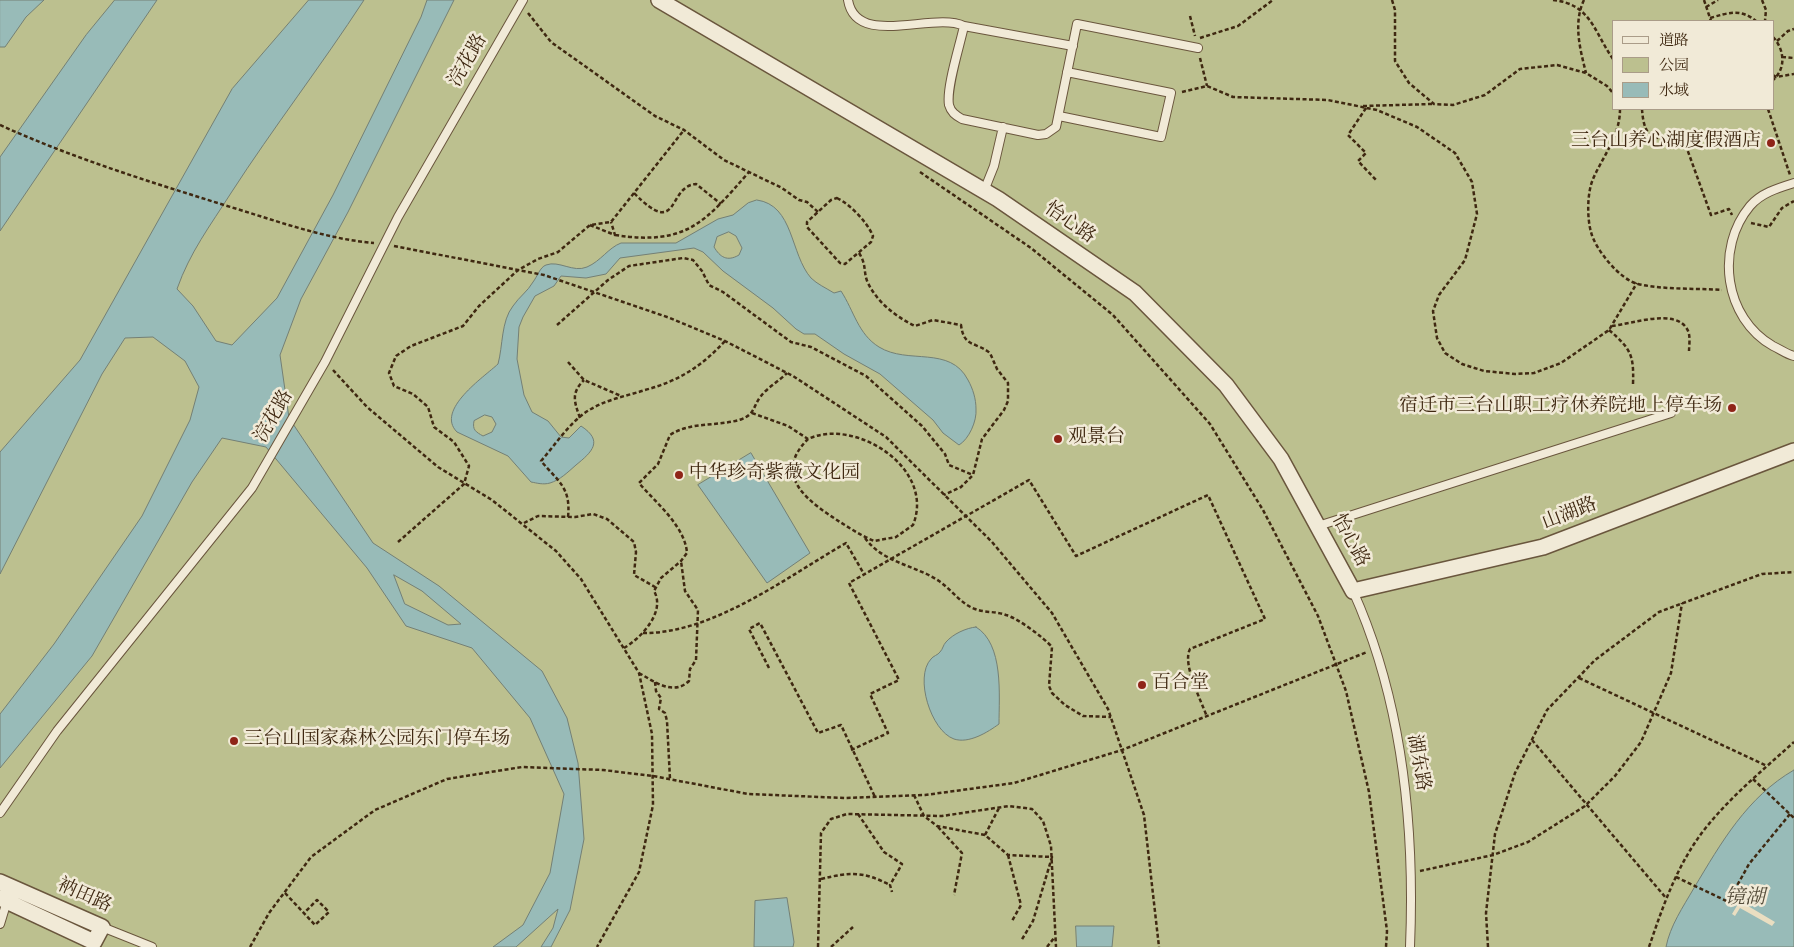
<!DOCTYPE html>
<meta charset="utf-8">
<style>
body{margin:0}
#map{position:relative;width:1794px;height:947px;overflow:hidden;background:#eadec1;font-family:Vollkorn,"Noto Serif SC",serif}
canvas{display:block}
.legend{position:absolute;left:1612px;top:20px;width:162px;height:90px;box-sizing:border-box;background:#f1ead7;border:1px solid #aa9c88;margin:0;padding:6px 9px;list-style:none;font-size:15px;color:#3f2811}
.legend li{display:flex;align-items:center;gap:10px;height:25px}
.legend b{width:25px;border:1px solid #aa9c88}
</style>
<div id="map">
<canvas width="1794" height="947"></canvas>
<ul class="legend">
<li><b style="height:6px;background:#f1ead7"></b>道路</li>
<li><b style="height:14px;background:#bcc08f"></b>公园</li>
<li><b style="height:14px;background:#98bbb8"></b>水域</li>
</ul>
</div>
<script>
const g = document.querySelector('canvas').getContext('2d');
g.lineJoin = 'round';
function paint(path, color) { g.fillStyle = color; g.fill(path, 'evenodd'); }
function trace(path, color, width, dash) { g.strokeStyle = color; g.lineWidth = width; g.lineCap = dash ? 'butt' : 'round'; g.setLineDash(dash || []); g.stroke(path); }
function label(font, color, halo, rows, align = 'center') {
  g.font = font + ' Vollkorn,"Noto Serif SC",serif'; g.lineWidth = 5; g.setLineDash([]); g.textBaseline = 'middle'; g.strokeStyle = halo; g.fillStyle = color; for (const [text, x, y, turn = 0] of rows) {
    g.save(); g.translate(x, y); g.rotate((+turn || 0) * Math.PI / 180); g.textAlign = isNaN(turn) ? turn : align; if (halo) g.strokeText(text, 0, 0); g.fillText(text, 0, 0); g.restore();
  }
}
paint(new Path2D(`
 M0 0H1794V947H0ZM1613 21H1773V109H1613Z`), '#bcc08f');
const water = new Path2D(`
 M0 0H44L26 17 5 47H0Z
 M115 0H157L0 231V157L86 35Z
 M309 0H364C321 66 273 128 231 193 210 226 190 252 177 289L193 306 216 341 232 345 277 298 333 195 421 17 427 0H454L348 212 301 299 280 355 289 418 373 543 439 586 542 671 567 718 578 763 584 839 570 910 551 947H541L553 928 558 909 516 947H493L523 925 550 873 564 794 530 718 472 648 406 626 367 568 266 447 222 438 192 482 92 656 0 768V714L54 644 142 516 190 420 199 387 185 361 153 337 125 338 102 374 0 574V452L80 360 232 89ZM394 575 422 591 461 624 448 625 405 604Z
 M757 200C794 205 790 254 811 278 817 284 826 288 834 293L841 291C854 311 858 334 879 347 908 365 950 345 968 380 973 389 976 399 976 409 977 421 969 439 959 445L943 433 933 420 880 374 844 354 815 334H804L796 329 773 308 723 271 703 252 694 248 620 258 606 274 586 278 561 276 554 286 535 296 523 317 519 327 517 359 524 395 532 412 548 421 561 437 569 438 581 426C604 441 592 452 576 465 568 472 560 480 550 483 543 485 537 483 531 482L508 456 457 432C435 410 484 377 498 364 503 346 501 321 513 306 519 297 528 291 533 282 537 277 540 267 546 265 559 260 573 273 587 267 601 261 608 248 621 243H676L718 219 733 215 748 203ZM729 232 736 236 742 248 739 255C727 262 720 257 714 247L717 237ZM485 415 492 417 496 424 492 432 483 436C476 432 472 430 474 421Z
 M751 453 810 553 767 583 698 485Z
 M976 627C1004 644 999 695 999 724 988 732 969 744 954 739 931 731 914 677 931 659 933 656 938 655 940 652 943 649 943 645 946 642 953 634 966 628 976 627Z
 M1794 770V947H1666C1670 926 1683 907 1694 888 1721 843 1747 797 1794 770Z
 M787 898 794 942 793 947H754L755 901Z
 M1076 926H1114L1112 947H1077Z`);
paint(water, '#98bbb8');
trace(water, '#748075', 1);
paint(new Path2D(`
 M1739 891 1747 896 1743 903 1775 922 1772 926 1740 908 1735 916 1732 914 1741 899 1737 896Z`), '#eadec1');
const lane = new Path2D(`
 M848 0C856 49 934 11 964 26 960 45 946 88 949 105 951 112 955 115 962 119L1038 135 1046 134 1056 127 1077 24 1198 48
 M964 26 1073 46
 M1059 116 1161 137 1171 93 1067 72
 M1794 183C1778 188 1761 193 1750 206 1715 248 1724 318 1773 346 1780 349 1786 354 1794 356
 M984 191 994 166 1003 127
 M1318 526 1671 413
 M1353 591C1403 702 1415 826 1410 947
 M0 813 57 731 252 488 325 362 398 217 523 0
 M0 924 7 901
 M102 927 152 947`);
const street = new Path2D(`
 M659 0 998 199 1135 293 1226 385 1281 459 1353 591 1543 547 1794 451
 M0 882 102 927 94 942 0 898`);
trace(lane, '#6a563d', 10);
trace(street, '#6a563d', 18);
trace(new Path2D(`
 M1392 0 1395 10V61L1409 83 1434 104 1453 105 1485 95 1520 69 1557 65 1586 73 1607 86 1613 93
 M1553 0C1591 4 1594 32 1613 59
 M1584 0C1573 23 1580 49 1586 73
 M1704 0 1711 21
 M1762 0 1766 10 1765 21
 M1706 7 1718 0
 M528 13 551 42 655 116 684 130 724 160 782 188 799 200 807 202 818 212
 M1190 16 1195 36
 M1710 18C1728 13 1740 8 1756 21
 M1773 37C1785 50 1786 69 1773 80
 M1200 38 1238 26 1273 0
 M1777 41 1788 31 1794 29
 M1782 57 1794 58
 M1200 58 1207 86
 M1773 75 1776 77 1794 74
 M1182 92 1207 86 1233 97 1328 100 1377 110 1417 127 1455 153 1472 182 1477 214 1465 260 1439 295 1433 311 1437 338 1445 353 1462 364 1484 371 1515 374 1534 373 1561 363 1609 330 1637 283
 M1363 106 1432 104
 M1366 108 1348 135 1366 153 1358 161 1377 181
 M1620 109C1620 136 1603 156 1593 179 1587 193 1587 218 1591 232 1595 249 1620 280 1638 284 1665 290 1694 288 1722 290
 M1642 109C1645 155 1667 128 1686 146L1711 215 1729 209 1732 215
 M1768 109 1790 175
 M0 125C77 160 157 184 237 209 283 223 327 239 374 243
 M920 172 1031 248 1113 315 1210 424 1263 510 1318 616 1346 691 1369 792 1387 931 1386 947
 M634 193C680 240 667 186 696 184L721 204
 M837 198C851 205 867 222 873 236L871 242 845 264 840 263 807 227V222L831 200Z
 M1751 223 1769 227 1782 208 1794 201
 M590 225 615 235 611 222
 M615 235C687 246 705 222 749 172
 M394 246 544 275 670 318 725 341 793 376 886 437 992 542 1052 613 1108 709 1144 815 1159 947
 M859 253C867 265 863 273 868 283 877 302 896 317 915 326L933 320 961 325C964 348 975 341 990 353L997 369 1008 383V401L1004 410 982 439 973 475 961 487 944 495
 M557 325 608 280 629 266 683 258 693 260 702 271 709 285 723 292 791 342 811 347 866 376 922 426 945 454 949 465 973 475
 M1612 326C1631 324 1675 308 1687 329 1691 335 1689 345 1689 352
 M1609 330C1631 349 1634 355 1633 384
 M568 362 584 380 621 396
 M333 370 367 407 438 467 492 500 556 551 581 579 639 673 652 734 653 805 639 872 597 947
 M752 413 788 426 808 439C855 417 936 468 913 525L896 537 874 541C862 536 851 529 840 522 809 502 771 476 808 439
 M580 418C574 401 571 393 584 380
 M568 517C571 488 559 482 541 461 556 444 571 420 591 409 608 399 627 396 645 390 679 381 702 366 725 341
 M524 523 538 516 575 517 593 514 607 519 634 542 636 552 634 575 655 587
 M865 538C883 563 915 565 939 581 952 590 961 604 975 609 985 613 996 611 1006 615 1019 619 1043 637 1052 647L1049 686 1052 693 1065 705 1083 716 1111 717
 M398 542 464 484 469 466 454 442 434 427 428 407 413 394 394 386 389 373 396 356 411 346 463 326 479 306 518 270 538 259 558 252 590 225 611 222 684 130
 M643 633C712 634 787 577 846 543L864 574
 M624 648C641 638 666 612 654 591L661 578 681 561 687 553C685 526 656 503 639 483L658 464 670 435C691 421 719 427 742 419 755 414 753 406 761 396 767 388 779 381 787 373
 M769 668 749 629 760 623 818 733 841 725 875 797
 M639 673C655 682 673 696 689 681L690 669 696 660 698 610 685 591 681 561
 M1579 678 1767 766
 M655 682 656 691 661 698 659 709 665 713 667 721 670 779
 M1532 740 1666 898
 M851 750 888 733 870 694 899 680 849 583 1029 480 1076 556 1208 495 1265 619 1190 649C1182 664 1201 700 1207 717
 M1753 779 1794 818
 M914 795 924 816 937 826 985 835 1008 855 1052 857 1033 921 1021 941
 M858 814 884 852 902 864 890 885 892 892
 M938 827 962 853 954 895
 M985 835 999 808
 M1008 855 1021 905 1012 921
 M1420 871 1493 855 1528 842 1585 806 1615 776 1641 742 1671 673 1682 603
 M1676 877 1735 905
 M821 879C850 872 863 871 890 885
 M285 893 315 925 329 912 317 900 304 913
 M1728 902 1749 864 1790 814
 M250 947 269 913 311 857 375 810 447 779 522 767 603 770 653 776 748 794 845 798 925 795 1014 783 1122 750 1367 652
 M818 947 821 833 831 819 847 814 942 816 1009 806 1032 809 1043 821 1051 846 1056 947
 M831 947 853 927
 M1047 947 1054 938
 M1488 947 1486 913 1495 834 1515 773 1547 710 1595 660 1659 612 1762 574 1794 572
 M1649 947C1663 906 1677 865 1704 830 1730 797 1763 770 1794 742`), '#3f2811', 2.5, [4, 2.5]);
trace(lane, '#f1ead7', 8);
trace(street, '#f1ead7', 15);
for (const [x, y, r, color] of [
 [1771,143,5,"#8f2418"],
 [1732,408,5,"#8f2418"],
 [1058,439,5,"#8f2418"],
 [679,475,5,"#8f2418"],
 [1142,685,5,"#8f2418"],
 [234,741,5,"#8f2418"]
]) { const dot = new Path2D(); dot.arc(x, y, r, 0, 2 * Math.PI); g.fillStyle = color; g.fill(dot); trace(dot, '#f1ead7', 2); }
label('19px', '#3f2811', '#f1ead7', [
 ["浣花路",469,61,-60],
 ["怡心路",1069,224,35],
 ["浣花路",275,417,-60],
 ["山湖路",1570,515,-21],
 ["怡心路",1349,541,62],
 ["湖东路",1417,763,80],
 ["衲田路",84,897,24]
]);
label('19px', '#3f2811', '#f1ead7', [
 ["三台山养心湖度假酒店",1761,143,"right"],
 ["宿迁市三台山职工疗休养院地上停车场",1722,408,"right"],
 ["观景台",1068,439],
 ["中华珍奇紫薇文化园",689,475],
 ["百合堂",1152,685],
 ["三台山国家森林公园东门停车场",244,741]
], 'left');
label('italic 20px', '#554d3b', '#f1ead7', [
 ["镜湖",1745,899]
]);
</script>
